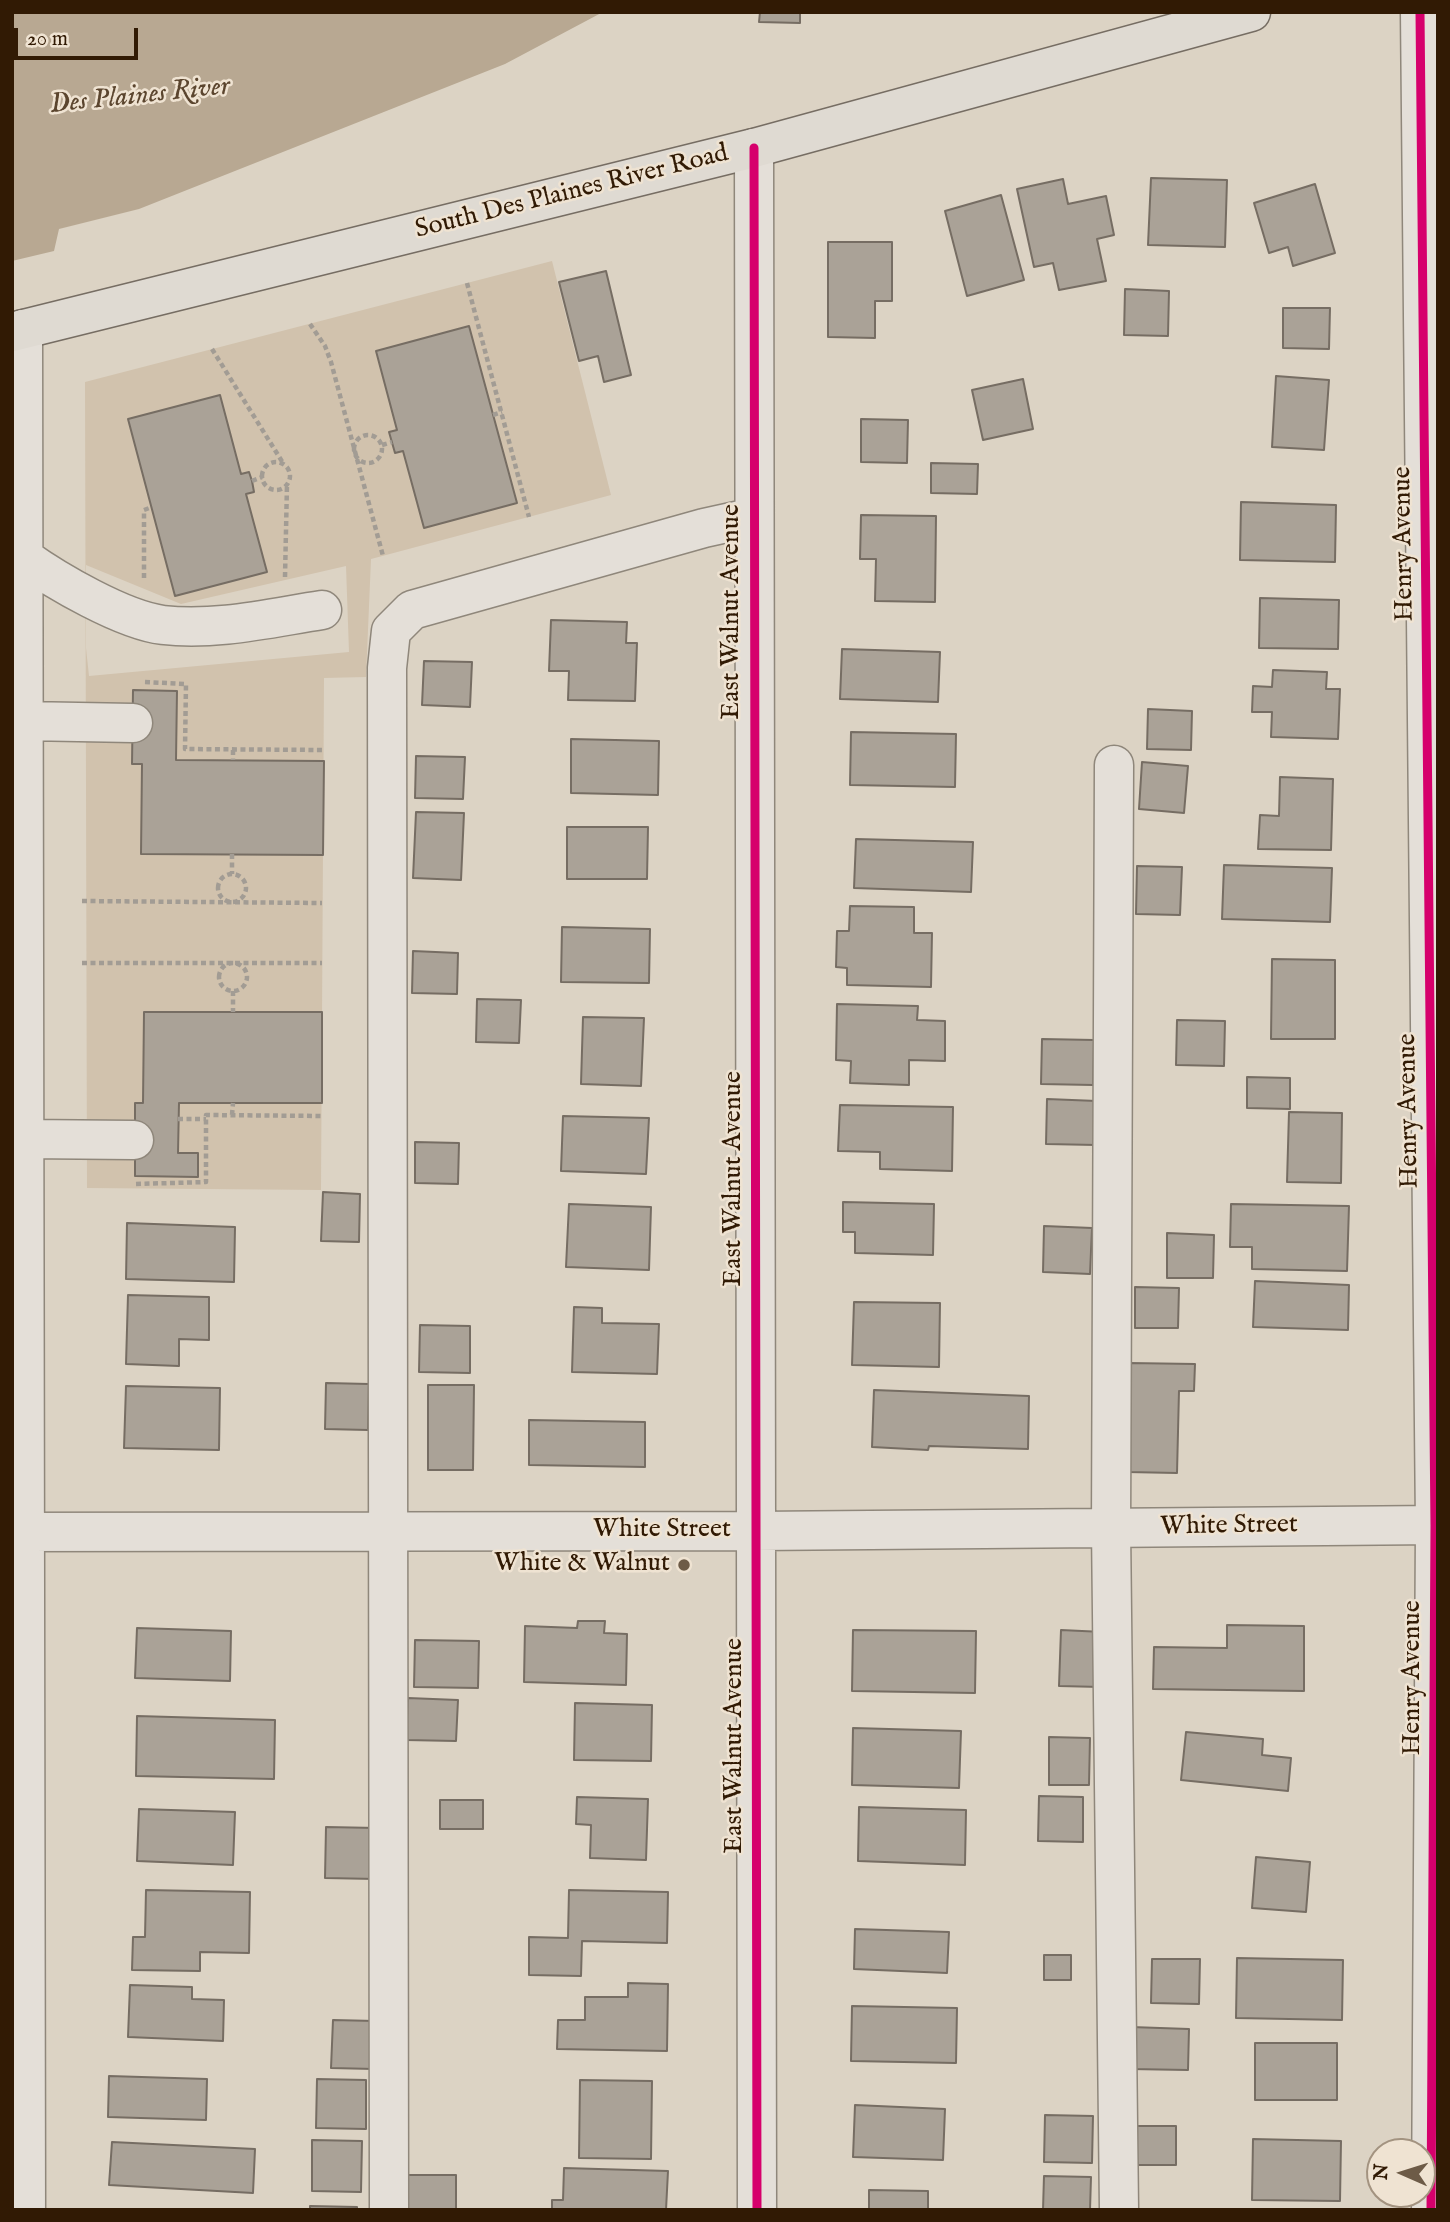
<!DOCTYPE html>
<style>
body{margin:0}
#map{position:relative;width:1450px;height:2222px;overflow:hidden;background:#dcd3c4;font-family:"IM FELL English",serif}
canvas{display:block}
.frame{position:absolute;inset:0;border:14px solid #311a04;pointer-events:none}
.north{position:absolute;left:1366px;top:2138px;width:70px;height:70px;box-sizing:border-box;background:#efe3d2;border:2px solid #a39380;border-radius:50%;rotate:273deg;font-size:19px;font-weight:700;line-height:28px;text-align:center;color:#311a04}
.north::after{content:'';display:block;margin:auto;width:24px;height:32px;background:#6d5b47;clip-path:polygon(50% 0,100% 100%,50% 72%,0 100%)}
.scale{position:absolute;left:14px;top:28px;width:124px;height:32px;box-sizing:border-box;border:4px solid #311a04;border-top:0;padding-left:9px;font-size:21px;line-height:24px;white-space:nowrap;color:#311a04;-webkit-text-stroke:5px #efe3d2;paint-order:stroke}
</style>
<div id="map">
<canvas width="1450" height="2222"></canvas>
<div class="frame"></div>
<div class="north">N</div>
<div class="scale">20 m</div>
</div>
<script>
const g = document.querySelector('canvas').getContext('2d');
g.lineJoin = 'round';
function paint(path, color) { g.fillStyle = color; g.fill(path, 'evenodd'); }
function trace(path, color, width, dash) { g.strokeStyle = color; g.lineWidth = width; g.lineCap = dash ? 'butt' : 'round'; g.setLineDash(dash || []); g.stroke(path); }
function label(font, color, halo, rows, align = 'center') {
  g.font = font + ' "IM FELL English",serif'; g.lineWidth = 5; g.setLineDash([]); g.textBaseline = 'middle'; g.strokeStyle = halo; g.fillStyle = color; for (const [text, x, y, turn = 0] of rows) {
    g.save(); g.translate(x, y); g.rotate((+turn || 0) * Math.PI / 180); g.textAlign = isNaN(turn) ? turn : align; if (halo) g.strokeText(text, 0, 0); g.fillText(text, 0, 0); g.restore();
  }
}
paint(new Path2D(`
 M552 261 611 495 371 559 366 677 324 678 321 1190 87 1188 85 382ZM86 565 181 604 346 566 349 652 89 676 86 648Z`), '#d1c2ad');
paint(new Path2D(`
 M12 12H603L505 64 139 209 59 229 54 251 12 261Z`), '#b8a892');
const building = new Path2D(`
 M760 12H800V23L759 22Z
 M1151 178 1227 180 1225 247 1148 245Z
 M1063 179 1068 204 1106 196 1114 235 1097 239 1106 281 1059 290 1053 263 1034 267 1017 189Z
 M1315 184 1335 253 1293 266 1288 247 1269 253 1254 203Z
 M1001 195 1024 280 967 296 945 211Z
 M828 242H892V301H875V338L828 337Z
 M606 271 631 375 604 382 598 356 579 361 559 282Z
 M1125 289 1169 291 1168 336 1124 335Z
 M1283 308H1330L1329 349 1283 348Z
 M469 326 517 503 424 528 403 451 395 453 389 432 397 430 376 351Z
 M1276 376 1329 380 1324 450 1272 447Z
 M1023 379 1033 429 983 440 972 390Z
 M220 395 241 474 249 472 252 481 254 492 246 494 267 572 175 596 128 419Z
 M861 419 908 420 907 463 861 462Z
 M931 463 978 464 977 494 931 493Z
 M1241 502 1336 505 1335 562 1240 560Z
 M861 515 936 516 935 602 875 601 876 559H860Z
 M1260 598 1339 600 1338 649 1259 648Z
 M551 620 627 622 626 643H637L635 701 568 700 569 671H549Z
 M842 649 940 652 938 702 840 699Z
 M424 661 472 662 470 707 422 705Z
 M1273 670 1327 672 1326 689H1340L1338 739 1271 737 1272 712H1252L1253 686 1272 687Z
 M133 690 177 691 176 760 324 761 323 855 141 854 142 764H132Z
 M1148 709 1192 711 1191 750 1147 749Z
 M851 732 956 734 955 787 850 785Z
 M571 739 659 741 658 795 571 793Z
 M416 756 465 757 463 799 415 798Z
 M1142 762 1188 766 1184 813 1139 809Z
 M1280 777 1333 779 1331 850 1258 849 1260 815 1279 816Z
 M416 812 464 813 461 880 413 878Z
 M567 827H648L647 879H567Z
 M856 839 973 842 971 892 854 888Z
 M1224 865 1332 868 1330 922 1222 919Z
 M1137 866 1182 867 1180 915 1136 914Z
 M850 906 914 907V933H932L931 987 847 985V968L836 967 837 931H849Z
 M562 927 650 929 649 983 561 982Z
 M413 951 458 953 457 994 412 993Z
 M1272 959 1335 960V1039H1271Z
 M477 999 521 1000 519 1043 476 1042Z
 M837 1004 918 1006 917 1020 945 1021V1061L909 1060V1085L850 1083 851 1061 836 1060Z
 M144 1012H322V1103H179L178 1153H198V1177L135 1176V1103H143Z
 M583 1017 644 1018 641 1086 581 1084Z
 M1177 1020 1225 1021 1224 1066 1176 1065Z
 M1042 1039 1094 1040 1093 1085 1041 1084Z
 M1247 1077 1290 1078V1109L1247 1108Z
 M1047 1099 1097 1101 1096 1145 1046 1144Z
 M840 1105 953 1107 952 1171 880 1169V1152L838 1151Z
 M1289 1112 1342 1113 1341 1183 1287 1182Z
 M563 1116 649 1118 646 1174 561 1171Z
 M415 1142 459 1143 458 1184 415 1183Z
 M323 1192 360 1194 359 1242 321 1241Z
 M843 1202 934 1204 933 1255 855 1253V1232H843Z
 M569 1204 651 1207 649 1270 566 1267Z
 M1231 1204 1349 1206 1347 1271 1252 1269V1247H1230Z
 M127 1223 235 1227 234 1282 126 1279Z
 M1044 1226 1092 1228 1090 1274 1043 1272Z
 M1167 1233 1214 1235 1213 1278H1167Z
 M1255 1281 1349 1285 1348 1330 1253 1327Z
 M1135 1287 1179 1288 1178 1328H1135Z
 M128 1295 209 1297V1340L179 1339V1366L126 1364Z
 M854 1302 940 1303 939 1367 852 1365Z
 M574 1307 602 1308V1323L659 1324 657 1374 572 1372Z
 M420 1325 470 1326V1373L419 1372Z
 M1129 1363 1195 1364 1194 1391H1179L1177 1473 1127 1472Z
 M326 1383 369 1384 368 1430 325 1429Z
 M428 1385H474L473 1470H428Z
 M126 1386 220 1388 219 1450 124 1448Z
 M874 1390 1029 1396 1028 1449 929 1446 928 1450 872 1447Z
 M529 1420 645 1422V1467L529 1465Z
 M578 1621H605L604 1633 627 1634 626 1685 524 1682 525 1626 577 1628Z
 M1227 1625 1304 1626V1691L1153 1689 1154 1647 1227 1648Z
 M137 1628 231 1631 230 1681 135 1678Z
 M853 1630 976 1631 975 1693 852 1691Z
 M1061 1630 1103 1632 1101 1687 1059 1686Z
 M415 1640 479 1641 478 1688 414 1687Z
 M408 1698 458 1700 456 1741 406 1740Z
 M575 1703 652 1705 651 1761 574 1760Z
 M137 1716 275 1720 274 1779 136 1776Z
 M853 1728 961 1731 959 1788 852 1785Z
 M1186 1732 1263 1739 1262 1755 1291 1758 1288 1791 1181 1780Z
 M1049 1737 1090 1738 1089 1785H1049Z
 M1039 1796 1083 1797V1842L1038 1841Z
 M577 1797 648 1799 646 1860 590 1858 591 1825 576 1824Z
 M440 1800H483V1829H440Z
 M859 1807 966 1810 965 1865 858 1861Z
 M139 1809 235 1812 233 1865 137 1861Z
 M326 1827 377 1828 376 1879 325 1878Z
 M1256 1857 1310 1862 1306 1912 1252 1908Z
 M146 1890 250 1892 249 1953 200 1952V1971L132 1970 133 1937H145Z
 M569 1890 668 1892 667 1943 582 1941 581 1976 529 1975V1937L568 1938Z
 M855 1929 949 1932 947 1973 854 1969Z
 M1044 1955H1071V1980H1044Z
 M1237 1958 1343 1960 1342 2020 1236 2018Z
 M1152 1959H1200L1199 2004 1151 2003Z
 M628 1983 668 1984 667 2051 557 2049 558 2020H585V1997H628Z
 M130 1985 192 1987V1999L224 2000 223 2041 128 2037Z
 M852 2006 957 2008 956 2063 851 2061Z
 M333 2020 375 2021 374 2069 331 2068Z
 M1131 2027 1189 2029 1188 2070 1130 2069Z
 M1255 2043H1337V2100H1255Z
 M109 2076 207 2079 206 2120 108 2117Z
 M317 2079 366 2080V2129L316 2128Z
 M580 2080 652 2081 651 2159 579 2158Z
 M855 2105 945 2109 943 2160 853 2157Z
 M1045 2115 1093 2116 1092 2163 1044 2162Z
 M1132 2126H1176V2165H1132Z
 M1253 2139 1341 2141 1340 2201 1252 2200Z
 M312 2140 362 2141 361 2192 312 2191Z
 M112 2142 255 2149 253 2193 109 2185Z
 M564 2168 668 2171 666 2210H552V2200H563Z
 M407 2175H456V2210H407Z
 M1044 2176 1091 2177 1090 2210H1043Z
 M869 2190 928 2191V2210H869Z
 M310 2206 357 2207V2210H310Z`);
paint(building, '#aaa297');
trace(building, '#766d63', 2);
const minor = new Path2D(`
 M1420 12 1435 1525 1431 2210
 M754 148 757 2210
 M23 329 26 2210
 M24 558C56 581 123 620 163 625 216 631 270 618 322 610
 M12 724 24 721 133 723
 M1114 765 1111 1528 1119 2210
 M25 1139 134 1140
 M12 1532 757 1531 1438 1525
 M389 2210 387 668 391 631 412 610 704 528 754 517`);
const major = new Path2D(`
 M12 332 754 148 1251 12`);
trace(minor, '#8f877b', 41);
trace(major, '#766d63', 41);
trace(new Path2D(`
 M467 283 529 517
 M310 324 325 346 331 362 383 556
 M212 349 283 463
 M493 415 502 412
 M354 449a14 14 0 1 1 28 0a14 14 0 1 1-28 0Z
 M382 445 392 442
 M262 476a14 14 0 1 1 28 0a14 14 0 1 1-28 0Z
 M252 481 262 477
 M285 577 287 484
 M144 578V510L152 507
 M145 682 186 684 185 749 323 750
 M233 750V760
 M232 854V874
 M218 888a14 14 0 1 1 28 0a14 14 0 1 1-28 0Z
 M82 901 322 903
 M219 977a14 14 0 1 1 28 0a14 14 0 1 1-28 0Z
 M82 963H322
 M233 991V1012
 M232 1115 233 1103
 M178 1119H206
 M136 1184 206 1182V1115L322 1116`), '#a29c94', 4.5, [5, 3.5]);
trace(minor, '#e4dfd8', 38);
trace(major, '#dfdad2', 38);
trace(new Path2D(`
 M1420 12 1435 1525 1431 2210
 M754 148 757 2210`), '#d6006c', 9);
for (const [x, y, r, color] of [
 [684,1565,7,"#6d5b47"]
]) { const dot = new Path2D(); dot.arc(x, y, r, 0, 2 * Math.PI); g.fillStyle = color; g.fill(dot); trace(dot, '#efe3d2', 2.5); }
label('26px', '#311a04', '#efe3d2', [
 ["South Des Plaines River Road",572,193,-14],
 ["Henry Avenue",1405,544,-91],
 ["East Walnut Avenue",733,612,-90],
 ["Henry Avenue",1410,1111,-91],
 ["East Walnut Avenue",735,1179,-90],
 ["White Street",1229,1527,-1],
 ["White Street",662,1531],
 ["Henry Avenue",1414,1678,-90],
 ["East Walnut Avenue",736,1746,-90]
]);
label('26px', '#311a04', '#efe3d2', [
 ["White & Walnut",670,1565]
], 'right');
label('italic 28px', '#5b452e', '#efe3d2', [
 ["Des Plaines River",140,97,-6]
]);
</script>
